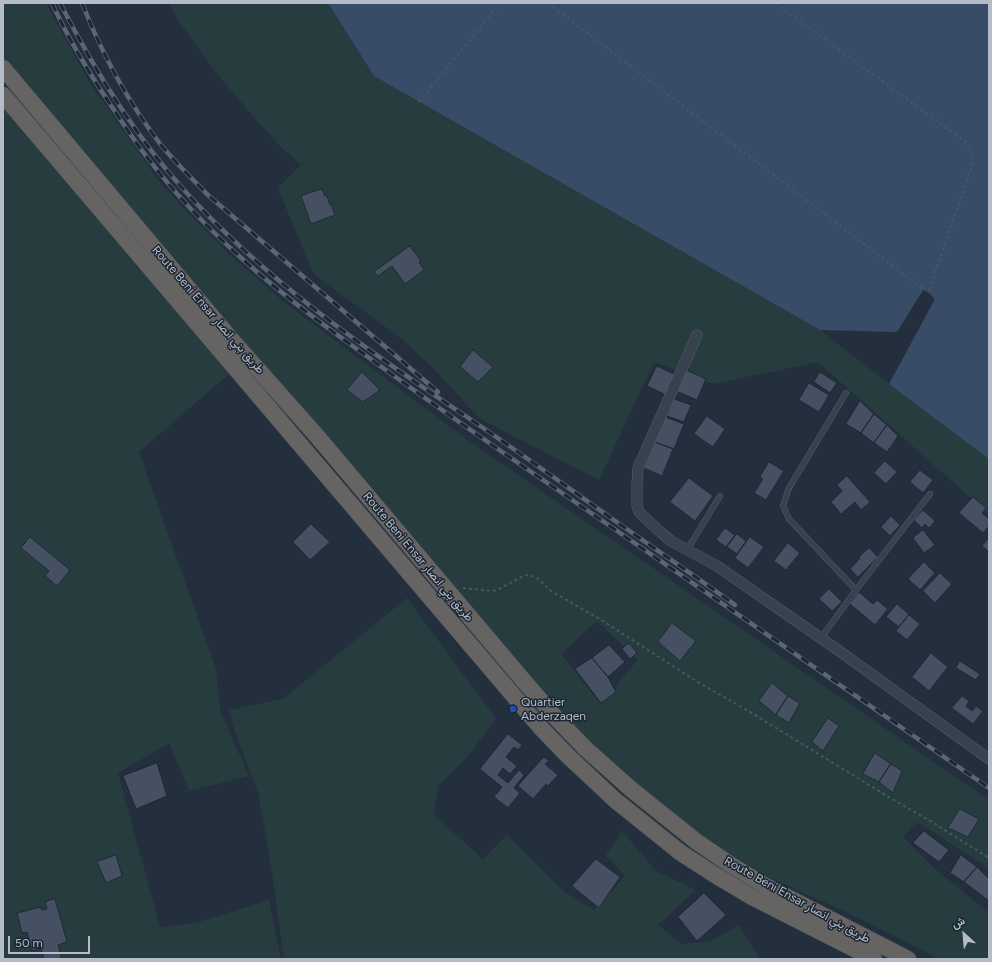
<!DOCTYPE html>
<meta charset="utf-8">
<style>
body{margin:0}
#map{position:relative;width:992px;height:962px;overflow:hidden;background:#242f3e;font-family:Figtree,Vazirmatn,sans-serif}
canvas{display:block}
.frame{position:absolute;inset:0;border:4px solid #b4bcc9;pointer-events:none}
.north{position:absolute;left:944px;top:914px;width:40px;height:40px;-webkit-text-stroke:3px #1d2633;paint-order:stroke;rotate:334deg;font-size:11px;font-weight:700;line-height:16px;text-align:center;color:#b4bcc9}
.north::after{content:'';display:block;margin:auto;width:14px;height:18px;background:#b4bcc9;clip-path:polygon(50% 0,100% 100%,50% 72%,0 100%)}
.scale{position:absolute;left:8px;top:936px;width:82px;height:18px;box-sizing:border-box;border:2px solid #b4bcc9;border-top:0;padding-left:5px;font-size:12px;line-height:14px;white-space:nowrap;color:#b4bcc9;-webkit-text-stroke:3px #1d2633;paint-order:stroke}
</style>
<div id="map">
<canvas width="992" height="962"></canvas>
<div class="frame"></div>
<div class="north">ش</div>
<div class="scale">50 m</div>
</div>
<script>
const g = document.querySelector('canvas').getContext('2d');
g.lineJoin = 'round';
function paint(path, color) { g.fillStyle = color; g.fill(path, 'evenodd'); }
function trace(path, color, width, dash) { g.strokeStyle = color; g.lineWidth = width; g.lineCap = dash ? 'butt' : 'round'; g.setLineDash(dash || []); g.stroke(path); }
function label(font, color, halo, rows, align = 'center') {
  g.font = font + ' Figtree,Vazirmatn,sans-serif'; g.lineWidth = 3; g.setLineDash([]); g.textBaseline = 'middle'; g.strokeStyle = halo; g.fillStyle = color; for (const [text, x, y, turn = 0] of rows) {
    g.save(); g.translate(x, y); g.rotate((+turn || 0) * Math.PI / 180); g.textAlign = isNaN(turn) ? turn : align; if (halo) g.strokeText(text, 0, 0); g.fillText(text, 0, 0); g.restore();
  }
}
paint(new Path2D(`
 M3 3H46L71 49 92 86 120 126 162 185 194 219 231 256 284 302 466 439 989 800V868L917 822 903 837 933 867 989 913V959H940L840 909 734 862 654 804 575 730 3 66ZM597 621 638 660 626 673 613 692 599 702 561 654Z
 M169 3H328L374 76 820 330 889 384 989 459V514L818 362 713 384 654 362 599 480 480 419 433 368 402 339 316 276 310 266 278 188 301 165 280 146 253 116 213 69 178 20Z
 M3 107 231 372 139 452 216 669 221 713 249 776 189 791 169 743 118 773 160 927 196 923 269 900 281 959H3Z
 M407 598 496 719 466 758 438 786 434 815 483 859 507 835 565 892 594 910 625 876 606 855 622 831 656 871 696 890 658 925 682 944 711 941 739 925 760 959H284L271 865 258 792 235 732 229 710 283 699Z`), '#263c3f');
paint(new Path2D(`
 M328 3H989V459L889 384 935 299 928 292 923 290 897 332 820 330 374 76Z`), '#394c67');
const building = new Path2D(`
 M322 189 325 196H327L330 205 331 204 335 215 311 224 301 196Z
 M410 246 421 261 419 262 424 270 405 284 392 266 378 276 374 272Z
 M473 350 493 367 478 382 460 367Z
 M657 366 676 375 666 395 647 386Z
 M686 370 706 379 697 400 676 391Z
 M362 372 380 390 363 402 347 390Z
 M820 372 837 383 830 393 814 382Z
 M809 383 829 395 819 412 799 400Z
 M674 399 691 405 684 422 667 416Z
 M860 401 874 414 861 433 846 424Z
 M874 414 887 425 874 443 861 433Z
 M707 416 725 429 713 447 694 434Z
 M665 417 684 424 674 449 655 442Z
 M887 425 898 436 887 452 874 443Z
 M655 442 673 449 662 476 644 468Z
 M885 461 897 472 886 484 874 473Z
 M769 462 784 471 766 500 754 493 763 479 760 477Z
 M920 470 933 480 923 493 910 482Z
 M847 476 870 502 861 510 855 502 841 514 831 502 842 491 837 485Z
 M689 478 713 496 695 521 670 502Z
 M973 497 986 508 982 513 989 519V526L983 533 959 513Z
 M923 510 935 521 929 528 925 524 922 528 914 520Z
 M891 516 900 525 890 536 881 527Z
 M311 524 330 542 310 560 293 542Z
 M725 528 735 535 726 547 716 540Z
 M923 530 935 545 924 553 913 538Z
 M737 534 746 541 737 554 727 547Z
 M30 537 70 570 57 586 45 576 49 571 21 548Z
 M750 537 764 547 748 568 735 558Z
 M989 538V552L982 546Z
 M788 543 800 553 786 570 774 561Z
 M869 548 878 557 858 577 850 569 860 558 859 557Z
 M924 562 935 573 920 590 908 579Z
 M940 573 952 584 935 603 923 591Z
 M829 589 842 602 832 611 819 599Z
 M859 592 873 604 877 600 888 609 875 625 850 604Z
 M897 604 909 614 899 627 886 617Z
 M909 615 920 624 907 640 896 631Z
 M672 623 696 641 680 661 658 642Z
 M629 643 637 653 630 659 622 649Z
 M609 645 625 662 608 677 592 658Z
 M931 653 948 667 929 691 912 677Z
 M592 658 608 677 616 692 601 703 575 669Z
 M960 661 980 674 976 680 956 668Z
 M772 683 788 696 776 715 759 701Z
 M788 696 800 703 789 723 776 715Z
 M962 696 969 701 966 706 972 711 976 706 983 711 973 724 952 708Z
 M828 718 839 726 823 751 812 742Z
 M508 734 522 745 518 750 514 747 506 757 517 766 510 774 503 768 498 775 508 783 519 770 524 775 514 788 520 793 508 808 494 797 502 787 480 769Z
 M875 753 891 764 879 782 863 774Z
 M544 757 549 761 545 764 558 775 548 786 546 784 533 799 518 786Z
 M157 763 167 796 136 809 123 776Z
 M891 764 902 771 893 793 879 782Z
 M960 809 979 819 968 837 948 828Z
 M924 831 949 850 939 862 913 843Z
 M116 855 122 876 106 883 97 862Z
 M961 855 977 867 964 882 950 873Z
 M596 859 620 877 599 908 572 886Z
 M977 867 989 879V901L964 882Z
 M704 893 726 915 697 941 678 917Z
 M55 899 67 942 58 945 62 959H44L41 948 32 951 27 932 22 933 17 913 41 907 42 910 47 909 45 902Z`);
paint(building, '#455162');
trace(building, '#1f2835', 1);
const service = new Path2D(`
 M846 393 789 488 783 506 789 519 856 590
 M687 550 720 496
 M821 638 856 590 930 494`);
const minor = new Path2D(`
 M697 335 638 468 637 485V505L639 512 658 530 671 541 717 566 838 650 989 759`);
const trunk = new Path2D(`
 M3 68 230 338 316 435 523 680 555 717 586 749 632 790 697 842 731 865 764 885 908 959
 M3 95 541 728 567 755 615 800 681 853 715 875 752 897 874 959`);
trace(service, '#565f6c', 6);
trace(minor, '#565f6c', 11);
trace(trunk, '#434c59', 17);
trace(new Path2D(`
 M548 3 923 289
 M775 3 966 142C970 150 973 155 973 163L928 292
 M419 102 500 3
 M463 588 491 591 497 590 525 575 536 577 551 591 603 621 696 681 745 709 892 799 932 822 989 858`), '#44595c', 2, [3, 3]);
trace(service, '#38414e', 5);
trace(minor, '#38414e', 10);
trace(trunk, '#656462', 16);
const rail = new Path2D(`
 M52 3C69 41 91 76 114 110 126 128 137 145 150 161 176 195 207 227 239 256 277 291 319 322 361 352 428 401 496 448 565 495 706 593 848 689 989 788
 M60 3C94 69 134 135 184 190 266 281 367 350 467 417 516 450 563 484 611 518 652 547 694 575 735 605
 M82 3C102 54 128 102 161 145 176 163 193 180 209 196L438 392`);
trace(rail, '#5a6575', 4.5);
trace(rail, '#1d2633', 3, [9]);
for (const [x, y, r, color] of [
 [513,709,4,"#1a4fb4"]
]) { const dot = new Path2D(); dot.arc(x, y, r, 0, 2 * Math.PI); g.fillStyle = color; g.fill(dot); trace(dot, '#1d2633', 1.5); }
label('12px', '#b4bcc9', '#1d2633', [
 ["Route Beni Ensar طريق بني انصار",208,310,49],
 ["Route Beni Ensar طريق بني انصار",418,557,50],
 ["Route Beni Ensar طريق بني انصار",797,900,29]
]);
label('12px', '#b4bcc9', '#1d2633', [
 ["Quartier",521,702],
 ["Abderzaqen",521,716]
], 'left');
</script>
